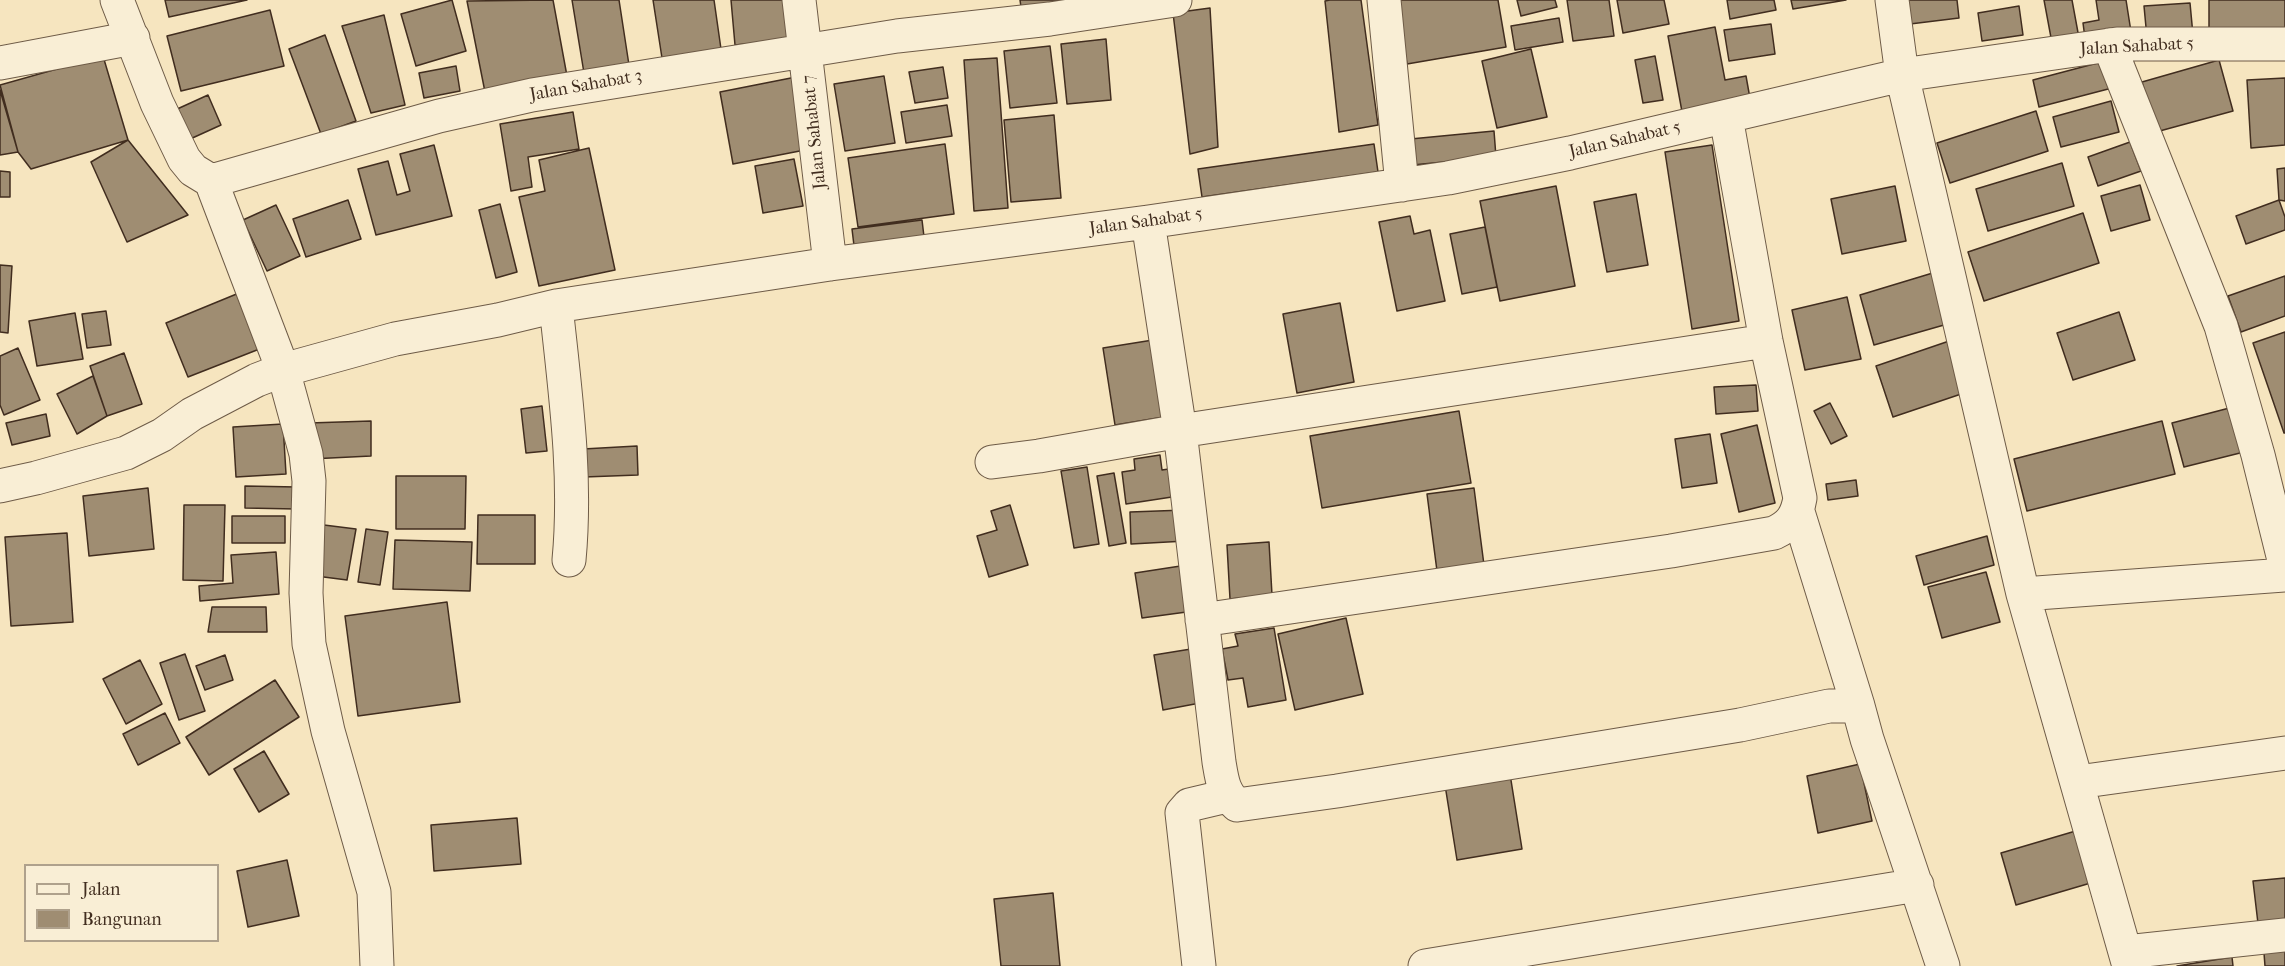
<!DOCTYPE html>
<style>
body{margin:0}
#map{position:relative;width:2285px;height:966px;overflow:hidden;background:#f6e5bf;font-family:"IM FELL French Canon",serif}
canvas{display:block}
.legend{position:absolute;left:24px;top:864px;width:195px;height:78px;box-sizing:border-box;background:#f9eed5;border:2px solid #afa18c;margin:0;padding:8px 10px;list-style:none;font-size:18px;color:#412d1f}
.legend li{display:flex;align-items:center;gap:12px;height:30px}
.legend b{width:30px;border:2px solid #afa18c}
</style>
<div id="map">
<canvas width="2285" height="966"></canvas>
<ul class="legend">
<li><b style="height:8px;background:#f9eed5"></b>Jalan</li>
<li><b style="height:16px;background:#9f8d72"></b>Bangunan</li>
</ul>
</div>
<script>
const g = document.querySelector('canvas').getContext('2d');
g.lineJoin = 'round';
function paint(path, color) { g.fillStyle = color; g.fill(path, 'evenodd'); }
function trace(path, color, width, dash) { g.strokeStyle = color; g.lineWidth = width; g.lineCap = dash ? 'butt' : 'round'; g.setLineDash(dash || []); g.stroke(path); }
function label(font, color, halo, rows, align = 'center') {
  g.font = font + ' "IM FELL French Canon",serif'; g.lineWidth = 4.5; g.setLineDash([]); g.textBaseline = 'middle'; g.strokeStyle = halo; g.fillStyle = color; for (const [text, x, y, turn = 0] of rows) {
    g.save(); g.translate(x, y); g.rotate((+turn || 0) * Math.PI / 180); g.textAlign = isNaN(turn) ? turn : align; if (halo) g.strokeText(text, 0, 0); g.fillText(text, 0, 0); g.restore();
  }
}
const building = new Path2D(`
 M165 0H247L169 17Z
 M452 0 466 51 416 66 401 14Z
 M553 0 567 76 485 92 467 1Z
 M572 0H619L629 65 584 73Z
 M653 0H714L721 49 662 58Z
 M731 0H785L789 40 735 45Z
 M1020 0H1068L1021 7Z
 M1330 0H1361L1378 125 1339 132 1325 1Z
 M1396 0H1498L1506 47 1407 64Z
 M1517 0H1555L1557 7 1521 16Z
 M1567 0H1609L1614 36 1573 41Z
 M1617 0H1664L1669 24 1623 33Z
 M1727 0H1774L1776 10 1730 19Z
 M1791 0H1846L1793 9Z
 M1907 0H1957L1959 18 1910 24Z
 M2044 0H2072L2079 38 2052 43Z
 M2096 0H2126L2132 38 2086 46 2083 23 2099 20Z
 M2209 0H2285V38H2209Z
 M2190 3 2193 35 2147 38 2144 6Z
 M2019 6 2023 35 1982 41 1978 13Z
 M1210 8 1218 147 1190 154 1173 13Z
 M270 10 284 66 181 91 167 36Z
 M384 15 405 105 371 113 342 26Z
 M1559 18 1563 42 1515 50 1511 26Z
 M1771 24 1775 54 1729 61 1724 30Z
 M1715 27 1725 80 1746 76 1751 104 1683 117 1668 36Z
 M325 35 356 121 321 134 289 49Z
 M1106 39 1111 100 1067 104 1061 44Z
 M1050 46 1057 103 1010 108 1004 51Z
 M1531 49 1547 117 1497 128 1482 61Z
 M103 56 128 140 31 169 18 152 0 85Z
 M1655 56 1663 100 1643 103 1635 60Z
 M997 58 1008 208 974 211 964 60Z
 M2219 60 2233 111 2156 132 2142 82Z
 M2105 61 2112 88 2039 107 2033 80Z
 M456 66 460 91 424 98 419 73Z
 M943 67 948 98 915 103 909 72Z
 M884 76 895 143 845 151 834 84Z
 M796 77 810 149 733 164 720 92Z
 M2285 78V145L2251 148 2247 80Z
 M0 90 18 152 0 155Z
 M208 95 221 125 188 140 175 110Z
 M2111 101 2119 132 2061 147 2053 117Z
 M947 105 952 136 906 143 901 112Z
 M2036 111 2048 151 1950 183 1937 143Z
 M573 112 579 149 528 157 532 187 511 191 500 124Z
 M1054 115 1061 198 1011 202 1004 120Z
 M1494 131 1496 157 1402 166 1400 140Z
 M128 140 188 215 127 242 91 162Z
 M2130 142 2141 171 2098 186 2088 157Z
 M945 144 954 214 858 227 848 158Z
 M1374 144 1378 172 1202 197 1198 169Z
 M434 145 452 216 376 235 358 169 388 161 397 195 410 191 400 154Z
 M1712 145 1739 321 1692 329 1665 152Z
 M589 148 615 270 539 286 519 197 545 191 539 160Z
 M794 159 803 206 763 213 755 166Z
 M2062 163 2074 206 1988 231 1976 189Z
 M2285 168V201L2279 200 2277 169Z
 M0 171 10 172V197H0Z
 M2140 185 2150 220 2111 231 2101 196Z
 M1556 186 1575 286 1500 301 1480 201Z
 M1895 186 1906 241 1842 254 1831 199Z
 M1636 194 1648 265 1607 272 1594 202Z
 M348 200 361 239 306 257 293 219Z
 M2279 200 2285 217V230L2246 244 2236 216Z
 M500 204 517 272 496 278 479 210Z
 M276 205 300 256 267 271 243 220Z
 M2083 213 2099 263 1984 301 1968 252Z
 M1410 216 1414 234 1430 230 1445 301 1397 311 1379 222Z
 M922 220 925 245 855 254 852 229Z
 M1485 227 1497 287 1462 294 1450 234Z
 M0 265 12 266 8 333 0 332Z
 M1936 272 1951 323 1874 345 1860 295Z
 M2285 276V316L2241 332 2228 296Z
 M239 293 262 348 188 377 166 323Z
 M1847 297 1861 359 1805 370 1792 310Z
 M1340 303 1354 382 1297 393 1283 314Z
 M106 311 111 345 87 348 82 314Z
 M2119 312 2135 360 2073 380 2057 333Z
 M75 313 83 359 37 366 29 321Z
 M2285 332V433H2284L2253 343Z
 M1955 339 1973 390 1893 417 1876 366Z
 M1153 340 1164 417 1115 425 1103 348Z
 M18 348 40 400 4 415 0 405V356Z
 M124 353 142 404 107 416 90 366Z
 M93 376 107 416 77 434 57 394Z
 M1756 385 1758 411 1716 414 1714 387Z
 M1830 403 1847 436 1831 444 1814 411Z
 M542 406 547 451 526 453 521 409Z
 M2237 406 2248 451 2184 467 2172 423Z
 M1459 411 1471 483 1322 508 1310 436Z
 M46 414 50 436 12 445 6 423Z
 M371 421V456L310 459 309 423Z
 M2162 421 2175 474 2027 511 2014 459Z
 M283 424 286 474 236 477 233 427Z
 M1757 425 1775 503 1739 512 1721 434Z
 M1710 434 1717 483 1682 488 1675 439Z
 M637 446 638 475 584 477 583 449Z
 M1160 455 1162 470 1182 467 1185 495 1126 504 1122 472 1135 470 1134 459Z
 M1087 467 1099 544 1074 548 1061 471Z
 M1114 473 1126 543 1109 546 1097 476Z
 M396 476H466L465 529H396Z
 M1856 480 1858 496 1828 500 1826 484Z
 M245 486 297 487 296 509 245 508Z
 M148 488 154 549 89 556 83 496Z
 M1474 488 1484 565 1437 571 1427 494Z
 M184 505H225L223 581 183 580Z
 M1010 505 1028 565 989 577 977 536 997 530 991 511Z
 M1185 510 1186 541 1131 544 1130 512Z
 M478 515H535V564H477Z
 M232 516H285V543H232Z
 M324 525 356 529 347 580 316 576Z
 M366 529 388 532 380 585 358 582Z
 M67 533 73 622 11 626 5 537Z
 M1987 536 1994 565 1924 585 1916 556Z
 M395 540 472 542 470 591 393 589Z
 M1269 542 1272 595 1230 599 1227 545Z
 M276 552 279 594 200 601 199 586 233 583 231 555Z
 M1187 565 1194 611 1142 618 1135 573Z
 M1986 572 2000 622 1942 638 1928 587Z
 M447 602 460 702 358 716 345 616Z
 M212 607H266L267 632H208Z
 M1346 618 1363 694 1295 710 1278 634Z
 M1274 628 1286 700 1248 707 1243 678 1228 680 1222 649 1238 646 1235 634Z
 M1191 649 1200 703 1163 710 1154 655Z
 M185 654 205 711 179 720 160 663Z
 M225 655 233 680 205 690 196 666Z
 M140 660 162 704 126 724 103 679Z
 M275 680 299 717 209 775 186 737Z
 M165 713 180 743 138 765 123 734Z
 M264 751 289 794 259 812 234 769Z
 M1860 764 1872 821 1818 833 1807 776Z
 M1510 774 1522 849 1457 860 1445 785Z
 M517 818 521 864 434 871 431 825Z
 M2079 830 2094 882 2016 905 2001 853Z
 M287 860 299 916 248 927 237 871Z
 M2285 878V929L2259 932 2253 881Z
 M1053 893 1060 966H1001L994 899Z
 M2285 950V966H2265L2264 953Z
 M2232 957 2233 966H2177Z`);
paint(building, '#9f8d72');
trace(building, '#412d1f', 1.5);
const minor = new Path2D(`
 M117 0 157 103 184 159 193 170 211 181 439 116 532 95 897 36 1050 19 1175 0
 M799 0 830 264
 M1384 0 1402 185
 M1892 0 1902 75 2023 594 2285 575
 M2109 45 2221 326 2258 455 2285 564
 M0 63 133 38
 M211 181 283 370 306 454 309 481 306 593 309 644 328 731 374 892 377 966
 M1148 222 1180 431 1219 762C1222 780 1223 792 1237 805L1337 791 1740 725 1829 706H1858L1867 739 1943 966
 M556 306C565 391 577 475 569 560
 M992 462 1039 456 1180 431 1766 341
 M0 486 36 478 126 453 162 435 192 414 257 380 283 370 395 339 498 320 556 306 830 264 1148 222 1448 178 1570 153 1902 75 2117 44H2285
 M1798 512 1858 706
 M2023 594 2129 966
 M1202 620 1671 551 1774 533C1791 525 1797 516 1800 498L1766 341 1726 117
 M2078 782 2285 753
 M2126 952 2285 935
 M1199 966 1182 813 1189 805 1227 796
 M1425 966 1917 885`);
trace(minor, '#6e5b47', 35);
trace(minor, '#f9eed5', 33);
label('18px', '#412d1f', '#f9eed5', [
 ["Jalan Sahabat 5",2137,47,-3],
 ["Jalan Sahabat 3",586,86,-10],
 ["Jalan Sahabat 7",815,132,-96],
 ["Jalan Sahabat 5",1625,140,-13],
 ["Jalan Sahabat 5",1146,222,-8]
]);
</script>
